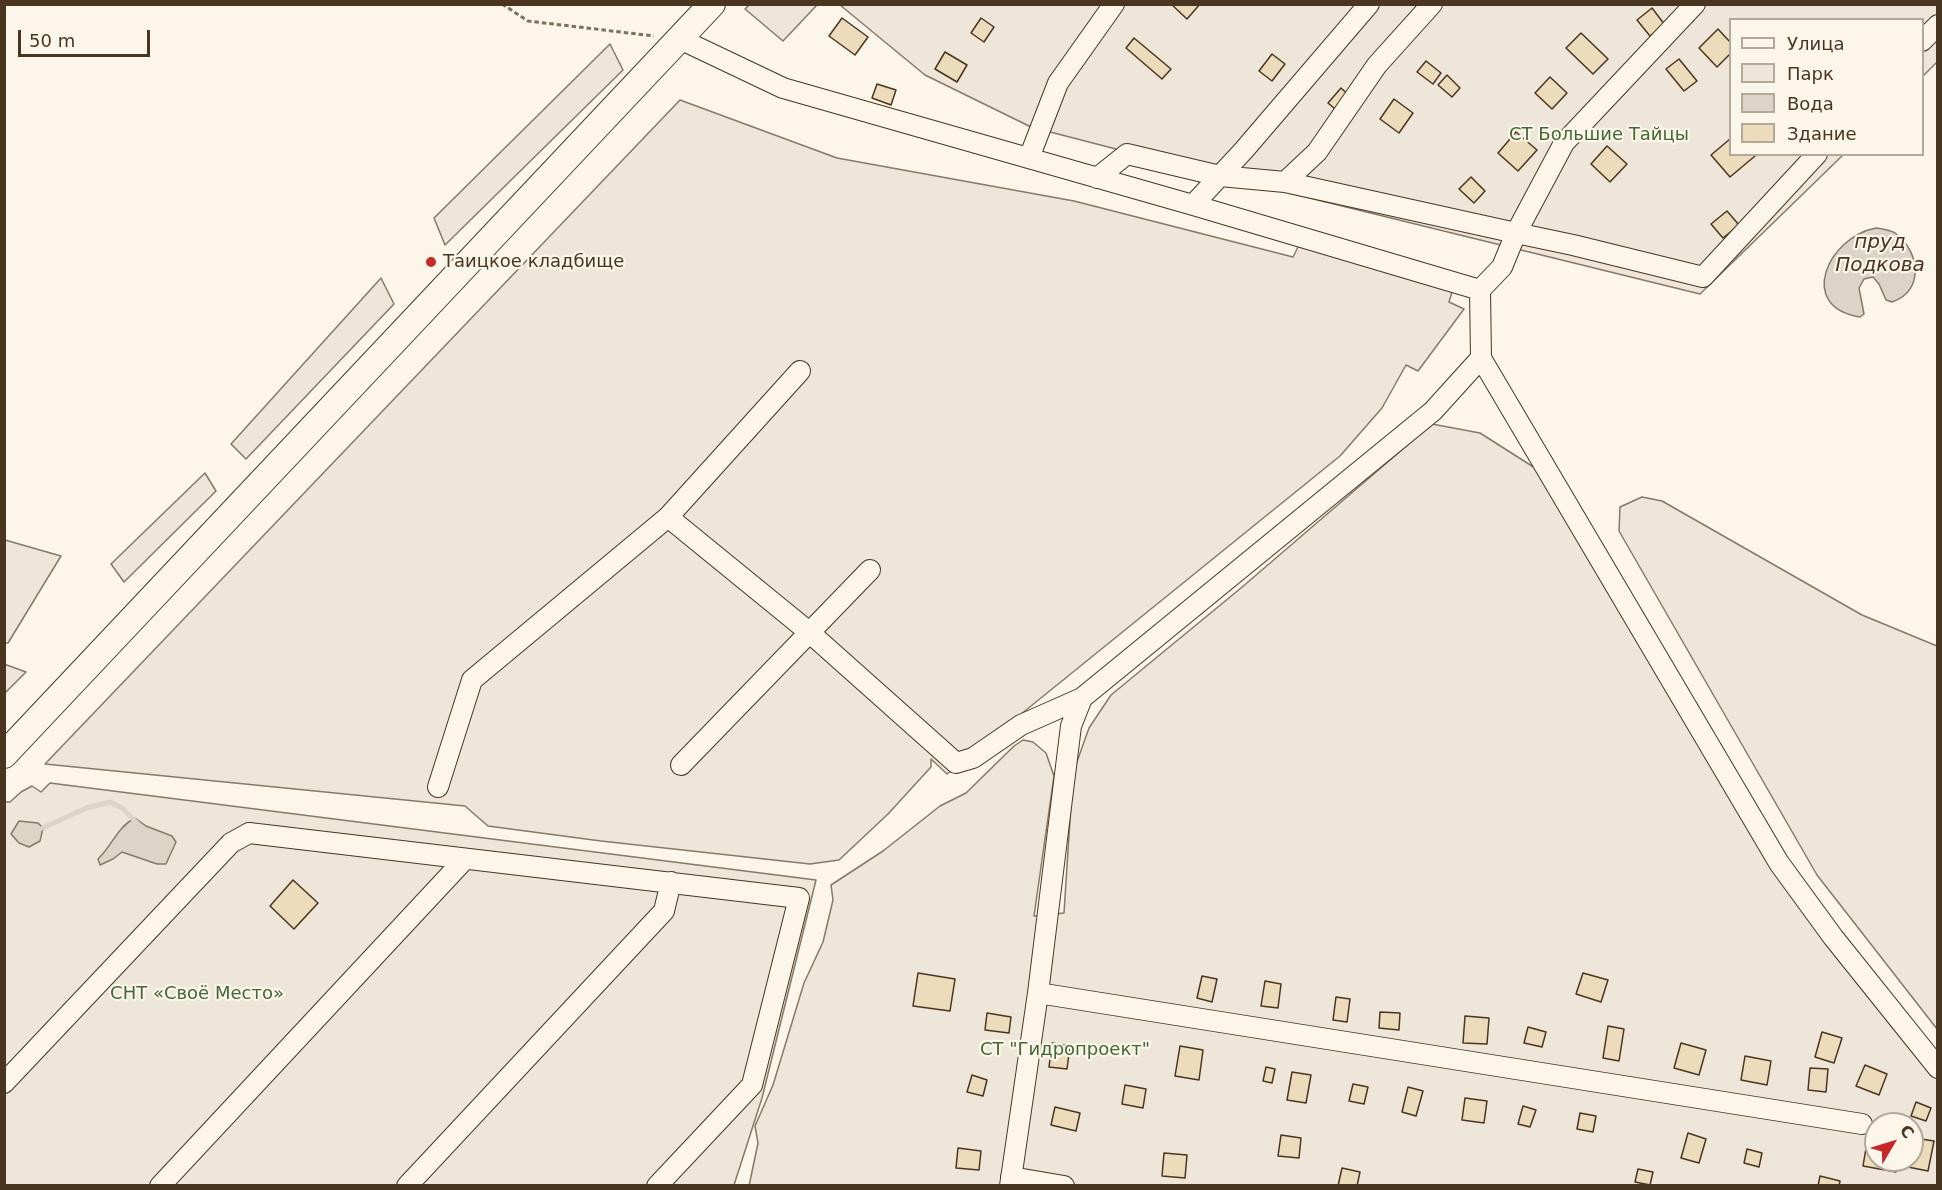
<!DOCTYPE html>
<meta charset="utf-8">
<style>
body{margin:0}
#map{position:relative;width:1942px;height:1190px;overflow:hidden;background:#fbf6e9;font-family:"DejaVu Sans",sans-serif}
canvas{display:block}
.frame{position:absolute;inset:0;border:6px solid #4a3520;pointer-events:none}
.legend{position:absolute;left:1729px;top:18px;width:195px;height:138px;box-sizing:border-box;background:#fbf6e9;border:2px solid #b4a999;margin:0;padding:8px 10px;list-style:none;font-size:18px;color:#4a3520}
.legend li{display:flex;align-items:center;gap:12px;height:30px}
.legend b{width:30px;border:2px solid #b4a999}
.north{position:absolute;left:1864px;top:1112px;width:60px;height:60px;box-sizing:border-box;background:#fbf6e9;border:2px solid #b4a999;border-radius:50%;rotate:52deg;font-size:16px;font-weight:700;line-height:24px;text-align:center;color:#4a3520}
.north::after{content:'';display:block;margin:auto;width:21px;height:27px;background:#c62828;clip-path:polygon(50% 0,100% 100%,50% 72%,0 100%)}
.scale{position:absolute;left:18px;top:30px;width:132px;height:27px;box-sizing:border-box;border:3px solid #4a3520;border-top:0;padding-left:8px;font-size:18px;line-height:21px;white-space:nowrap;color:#4a3520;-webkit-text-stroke:4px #fbf6e9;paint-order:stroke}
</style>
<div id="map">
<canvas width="1942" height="1190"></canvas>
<div class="frame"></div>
<ul class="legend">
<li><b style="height:8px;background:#fbf6e9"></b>Улица</li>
<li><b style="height:16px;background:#ede6d9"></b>Парк</li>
<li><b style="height:16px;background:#dcd4c6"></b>Вода</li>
<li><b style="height:16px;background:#ecdcbc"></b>Здание</li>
</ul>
<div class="north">С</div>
<div class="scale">50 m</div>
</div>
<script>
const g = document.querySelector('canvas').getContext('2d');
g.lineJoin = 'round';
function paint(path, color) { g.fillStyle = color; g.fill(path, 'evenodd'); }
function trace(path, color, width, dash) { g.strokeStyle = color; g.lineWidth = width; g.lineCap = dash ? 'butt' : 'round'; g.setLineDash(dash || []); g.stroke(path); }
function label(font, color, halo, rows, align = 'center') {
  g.font = font + ' "DejaVu Sans",sans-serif'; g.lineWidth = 4.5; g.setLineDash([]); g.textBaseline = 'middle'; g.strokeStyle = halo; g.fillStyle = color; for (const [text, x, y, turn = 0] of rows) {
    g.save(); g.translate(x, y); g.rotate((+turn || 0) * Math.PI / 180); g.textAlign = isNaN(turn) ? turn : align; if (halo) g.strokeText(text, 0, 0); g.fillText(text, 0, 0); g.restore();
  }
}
const green = new Path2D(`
 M750 4H817V5L783 41 745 9Z
 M840 5H1937V62L1923 76 1922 20H1730V154L1843 155 1700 294 1220 176 1031 127 925 75Z
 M610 44 623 70 445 245 434 218Z
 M680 100 837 158 1074 201 1293 257 1299 245 1454 285 1449 302 1464 309 1418 371 1406 365 1382 408 1340 456 947 774 931 759V767L888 814 839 860 810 864 601 841 488 826 465 806 45 764Z
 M381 278 394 304 246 459 231 444Z
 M1432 424 1480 433 1535 468 1776 869 1937 1073V1185L749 1186 758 1143 755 1126 773 1085 804 983 823 942 833 900 831 885 883 851 940 806 966 793 1014 746 1023 740 1033 742 1046 753 1054 776 1034 916 1064 913 1073 773 1089 728 1111 695 1241 588ZM1876 1124H1912V1160H1876Z
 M205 473 216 491 124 582 111 564Z
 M1642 497 1662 501 1862 615 1937 646V1029L1817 875 1619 531 1620 507Z
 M5 540 61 556 8 643H5Z
 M4 664 26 672 5 693H4Z
 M50 783 816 880 762 1098 734 1185 5 1186V802H10L21 792 32 786 41 792Z`);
paint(green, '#ede6d9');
trace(green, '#887966', 1.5);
const water = new Path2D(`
 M1876 228C1882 229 1890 230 1895 233 1920 251 1925 291 1892 302L1886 300 1879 284 1873 277 1864 279 1859 288 1864 314 1860 317C1796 307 1828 237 1876 228Z
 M135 818 146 826 172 836 176 842 166 864H157L122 852 113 859 100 865 98 859C112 846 117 827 135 818Z
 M19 821 38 823 43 828 40 841 29 847 19 843 11 834Z`);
paint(water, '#dcd4c6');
trace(water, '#887966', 1.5);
trace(new Path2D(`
 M43 828 86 808 110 802 122 808 137 823`), '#dcd4c6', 5);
const building = new Path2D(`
 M1171 4H1200L1187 19Z
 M1652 8 1665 25 1650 36 1637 20Z
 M842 18 868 37 855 55 829 36Z
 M981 18 994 27 984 42 971 33Z
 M1718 29 1730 42V54L1717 67 1699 48Z
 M1581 33 1608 59 1593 74 1566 48Z
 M1134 38 1171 69 1162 79 1126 48Z
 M945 52 967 65 957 82 935 69Z
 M1272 54 1285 64 1272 81 1259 71Z
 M1679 59 1697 81 1684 91 1666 69Z
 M1426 61 1441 73 1433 84 1417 72Z
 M1447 75 1460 88 1452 97 1438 85Z
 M1550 77 1567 93 1552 109 1535 93Z
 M877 84 896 90 891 105 872 98Z
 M1341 88 1353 99 1341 114 1328 103Z
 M1394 99 1413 113 1399 133 1380 119Z
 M1516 132 1537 150 1518 171 1498 153Z
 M1730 139V154H1754L1755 156 1730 177 1711 155Z
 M1607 146 1627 164 1610 182 1591 164Z
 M1471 177 1485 191 1474 203 1459 189Z
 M1727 211 1739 225 1723 238 1711 224Z
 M293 880 318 903 294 929 270 906Z
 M918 973 955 979 950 1011 913 1006Z
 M1583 973 1608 980 1601 1002 1576 994Z
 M1202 976 1217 979 1212 1002 1197 998Z
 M1265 981 1281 984 1278 1008 1261 1006Z
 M1336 997 1350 999 1347 1022 1333 1020Z
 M1380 1012 1400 1013 1399 1030 1379 1028Z
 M987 1013 1011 1017 1009 1033 985 1030Z
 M1465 1016 1489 1018 1487 1044 1463 1043Z
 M1608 1026 1624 1029 1619 1061 1603 1058Z
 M1528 1027 1546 1032 1542 1047 1524 1043Z
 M1822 1032 1842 1038 1834 1063 1815 1057Z
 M1052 1043 1070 1046 1067 1069 1049 1067Z
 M1681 1043 1706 1050 1699 1075 1674 1068Z
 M1180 1046 1203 1050 1199 1080 1175 1076Z
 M1745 1056 1771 1061 1767 1085 1741 1080Z
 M1865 1065 1887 1074 1879 1095 1856 1086Z
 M1266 1067 1275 1069 1272 1083 1263 1081Z
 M1810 1068 1828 1069 1826 1092 1808 1090Z
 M1292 1072 1311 1075 1306 1103 1287 1100Z
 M972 1075 987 1080 983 1096 967 1092Z
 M1353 1084 1368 1087 1364 1104 1349 1101Z
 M1125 1085 1146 1089 1143 1108 1122 1104Z
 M1408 1087 1423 1091 1416 1116 1402 1112Z
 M1465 1098 1487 1101 1484 1123 1462 1120Z
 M1916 1102 1931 1108 1926 1121 1911 1116Z
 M1523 1106 1536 1110 1530 1127 1518 1124Z
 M1055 1107 1080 1113 1076 1131 1051 1125Z
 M1580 1113 1596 1116 1593 1132 1577 1129Z
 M1688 1133 1706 1139 1699 1163 1681 1158Z
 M1281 1135 1301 1138 1299 1158 1278 1156Z
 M1914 1138 1934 1141 1928 1171 1908 1167 1910 1160H1912Z
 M1867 1142 1876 1144V1160H1898L1896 1172 1863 1166Z
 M958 1148 981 1151 979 1170 956 1168Z
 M1747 1149 1762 1153 1759 1167 1744 1163Z
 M1164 1153 1187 1155 1185 1178 1162 1176Z
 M1342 1168 1360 1172 1357 1186H1338Z
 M1638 1169 1653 1172 1650 1185 1635 1182Z
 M1820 1176 1840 1181 1839 1186H1818Z`);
paint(building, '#ecdcbc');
trace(building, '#4a3520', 1.5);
const minor = new Path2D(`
 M680 39 783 88 1193 205 1480 290
 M1922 41 1938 25
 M1029 158 1058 83 1114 4
 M1097 178 1127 154 1220 176 1285 182 1516 233 1564 143 1695 4
 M1285 182 1317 152 1377 65 1432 4
 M1193 205 1244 150 1369 4
 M1481 358 1779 863 1833 937 1938 1068
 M668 517 800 371
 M681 765 870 570
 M438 787 472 680 668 517 809 632 956 763 973 758 1021 725 1082 698
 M1038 993 1862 1124
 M4 1083 231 843 249 833 799 898 752 1085 657 1186
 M1011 1177 1064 1186
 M160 1186 465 859
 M407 1186 664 911 671 882
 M1010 1186 1038 993 1071 726 1082 698 1433 411 1481 358 1480 290 1502 267 1516 233 1573 245 1703 277 1817 154`);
const major = new Path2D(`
 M4 755 712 4`);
trace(minor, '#4a3520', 22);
trace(major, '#4a3520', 28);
trace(new Path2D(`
 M502 4 528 21 654 36`), '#7f6f5c', 3, [4.5, 3]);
trace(minor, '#fbf6e9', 20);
trace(major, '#fbf6e9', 26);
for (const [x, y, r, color] of [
 [431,262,6,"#c62828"]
]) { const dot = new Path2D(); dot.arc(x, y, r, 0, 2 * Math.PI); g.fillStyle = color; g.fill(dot); trace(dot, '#fbf6e9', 2); }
label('18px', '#436837', '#fbf6e9', [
 ["СТ Большие Тайцы",1599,135],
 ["СНТ «Своё Место»",197,994],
 ["СТ \"Гидропроект\"",1065,1050]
]);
label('18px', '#4a3520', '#fbf6e9', [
 ["Таицкое кладбище",443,262]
], 'left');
label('italic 20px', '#4a3520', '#fbf6e9', [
 ["пруд",1880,243],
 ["Подкова",1880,266]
]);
</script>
